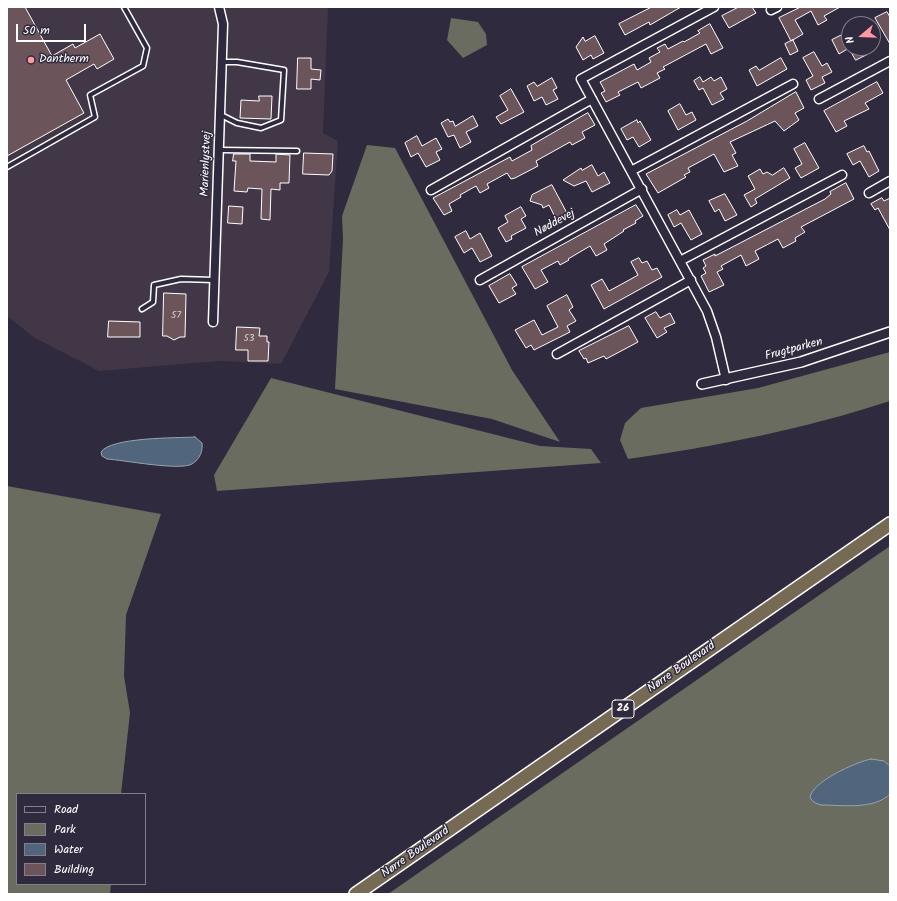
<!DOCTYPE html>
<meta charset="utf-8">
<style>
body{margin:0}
#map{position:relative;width:897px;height:901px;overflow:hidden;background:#2f2a3d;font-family:Kalam,sans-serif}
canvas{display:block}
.frame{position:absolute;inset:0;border:8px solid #fff;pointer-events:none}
.legend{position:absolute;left:16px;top:793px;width:130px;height:92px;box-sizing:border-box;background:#2f2a3d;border:1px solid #827f8b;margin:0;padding:5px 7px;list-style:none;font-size:12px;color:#fff}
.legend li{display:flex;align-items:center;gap:8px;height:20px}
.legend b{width:20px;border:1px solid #827f8b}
.north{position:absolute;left:841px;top:16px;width:40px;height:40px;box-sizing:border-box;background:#2f2a3d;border:1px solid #827f8b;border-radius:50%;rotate:251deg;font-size:11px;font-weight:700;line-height:16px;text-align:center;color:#fff}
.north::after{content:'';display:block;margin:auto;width:14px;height:18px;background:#ff9aa2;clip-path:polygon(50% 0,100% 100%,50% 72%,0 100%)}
.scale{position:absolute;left:16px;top:24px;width:70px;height:18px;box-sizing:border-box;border:2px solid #fff;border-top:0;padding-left:5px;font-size:12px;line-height:14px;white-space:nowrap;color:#fff;-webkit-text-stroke:3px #2f2a3d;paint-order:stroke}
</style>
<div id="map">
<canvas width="897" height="901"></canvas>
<div class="frame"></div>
<ul class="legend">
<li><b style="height:5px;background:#2f2a3d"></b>Road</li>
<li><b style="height:11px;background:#696c5e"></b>Park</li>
<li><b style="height:11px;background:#51667c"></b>Water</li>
<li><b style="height:11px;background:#6b555b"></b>Building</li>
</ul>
<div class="north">N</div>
<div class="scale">50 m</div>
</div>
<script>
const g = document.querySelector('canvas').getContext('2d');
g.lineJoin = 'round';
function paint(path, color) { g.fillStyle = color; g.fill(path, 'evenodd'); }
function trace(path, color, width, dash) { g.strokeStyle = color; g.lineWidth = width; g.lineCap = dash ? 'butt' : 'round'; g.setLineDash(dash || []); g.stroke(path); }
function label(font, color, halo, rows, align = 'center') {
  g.font = font + ' Kalam,sans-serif'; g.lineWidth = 3; g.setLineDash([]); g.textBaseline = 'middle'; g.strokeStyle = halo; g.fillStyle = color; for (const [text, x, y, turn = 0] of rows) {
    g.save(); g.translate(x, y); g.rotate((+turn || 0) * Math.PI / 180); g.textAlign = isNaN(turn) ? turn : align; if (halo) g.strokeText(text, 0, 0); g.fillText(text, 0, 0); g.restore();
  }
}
paint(new Path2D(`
 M7 7H328L323 133 338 141 329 272 281 364 219 361 99 371 35 338 7 316Z`), '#413746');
paint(new Path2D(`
 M451 18 478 22 486 34 487 45 463 58 447 40Z
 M367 145 395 148 512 370 560 442 492 419 335 389 343 239 342 216Z
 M890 352V401C804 429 718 446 628 459L620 440 625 423 641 408 758 388Z
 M271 378 540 446 591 449 601 463 217 491 214 475Z
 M7 486 161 514 126 615 124 676 130 713 121 794H17V884H111L110 894H7Z
 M890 546V894H388Z`), '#696c5e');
const water = new Path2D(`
 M195 437 202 443C203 451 200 459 192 464 180 471 123 460 107 459L102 456 101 452C111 437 177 438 195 437Z
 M871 759 884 761 890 766V794C874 810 842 805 821 805L815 803 810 798C811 782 856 762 871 759Z`);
paint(water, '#51667c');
trace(water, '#97a3b0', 1);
const building = new Path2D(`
 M7 7H25L52 56 73 44 75 48 100 34 114 59 97 69 94 64 66 80 84 113 7 156Z
 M652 7H681L650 25 649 22 625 35 619 24Z
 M739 7H752L756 13 729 28 722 16Z
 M801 7H840L824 16 827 20 818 25 811 11 795 20 803 34 791 41 779 18Z
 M887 12 890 17V44L875 18Z
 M710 24 723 48 711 54 706 44 663 67 665 69 657 73 660 78 641 88 638 82 618 92 620 95 606 102 601 93 605 91 600 82 634 64 637 70 651 62 649 58 660 52 657 48 665 44 668 49 683 41 684 42 700 33 698 31Z
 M844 34 846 37 849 36V48L839 54 832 40Z
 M595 36 604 53 593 59 591 55 583 60 576 47 583 37 585 41Z
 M793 40 798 51 790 55 785 44Z
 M849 48H865L868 54 856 60Z
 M814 52 822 66 827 63 832 72 822 77 825 83 811 90 806 80 813 76 803 58Z
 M298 58H311V69L321 70 320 80 311 79V89H297Z
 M781 58 787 69 757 86 749 70 756 66 759 70Z
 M700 77 703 82 711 77 714 81 721 77 727 89 720 93 724 99 712 105 703 88 699 90 694 81Z
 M552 78 557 88 553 90 558 99 546 105 542 97 534 101 527 86 534 82 537 86Z
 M877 82 883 93 865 103 869 109 844 121 847 126 836 132 824 111Z
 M511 89 524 112 501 124 496 117 508 110 500 96Z
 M796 92 804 108 795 113 799 120 784 131 775 121 730 142 736 153 732 155 738 166 724 172 714 154 688 168 690 172 684 175 686 177 658 193 646 174 747 121Z
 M259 96H272L271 119 240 118 241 100 259 101Z
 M680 104 686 115 692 112 696 120 678 130 668 111Z
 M588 113 595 125 582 132 585 138 572 145 570 142 536 161 538 166 515 178 511 179 507 173 487 184 489 188 480 193 476 186 460 195 461 197 449 204 452 211 444 215 433 198 510 157 512 161 532 150 531 146Z
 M473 116 478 126 466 132 471 142 460 148 454 135 448 137 441 123 448 119 450 122 453 121 455 126Z
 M637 120 638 123 640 121 651 140 639 147 633 137 627 140 621 129Z
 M417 136 422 146 436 138 442 149 436 152 440 160 426 167 418 153 411 157 405 143Z
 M805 143 819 168 801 178 795 168 802 164 794 149Z
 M864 146 867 152 869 151 879 171 869 177 860 161 853 165 847 154Z
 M304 153 333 154 332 171 329 175 303 174Z
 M234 154H250V161L276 162V154L290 155 289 183H280V190L271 189 270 220 261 219 262 189 248 188 247 192 234 191 236 161H233Z
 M592 165 598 176 604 172 610 183 592 192 586 181 574 186 563 180 581 168 582 170Z
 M784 168 790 178 755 199 757 203 751 207 744 195 755 189 748 176 760 169 763 174 767 172 772 175Z
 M846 183 854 199 801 227 805 232 795 238 796 241 783 248 778 239 755 251 759 259 746 266 741 255 721 266 723 269 717 272 724 285 709 292 701 276 706 273 703 268 706 266 703 260 715 254V256L825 199 831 194 830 192Z
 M552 185 568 215 557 221 549 205 543 208 542 205 530 201 532 195Z
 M725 194 737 215 725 221 719 209 715 212 709 201Z
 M882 198 884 201 890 198V230L878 208 875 210 871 204Z
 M636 205 643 216 635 221 636 223 623 230 624 231 604 244 607 250 596 256 590 246 568 259 569 260 560 265 558 261 541 270 548 282 535 289 522 267Z
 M229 206 243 207 242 224 228 223Z
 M521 207 526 216 521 219 526 228 511 236 512 239 506 242 498 228 508 222 505 216Z
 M677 210 680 215 689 210 702 234 691 240 681 223 674 227 668 215Z
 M466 231 470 239 480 233 492 256 480 262 472 248 464 253 455 237Z
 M639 258 642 263 647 261 652 270 657 268 662 277 604 309 591 285 602 279 609 291 631 279 638 275 631 262Z
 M510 274 517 285 512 288 516 294 499 303 489 286Z
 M164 293 186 294 185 337H180L174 340 167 336H163Z
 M567 295 573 307 569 310 576 321 567 326 570 332 534 350 531 345 526 348 515 330 534 320 542 335 558 327 547 306Z
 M656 312 660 318 670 313 675 323 664 328 667 332 657 338 645 318Z
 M109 321 140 322V337H108Z
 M629 326 638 342 606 359 604 356 588 363 586 358 584 359 579 351Z
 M237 327 260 328 259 336H267V342H269L268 361H248V350H236Z`);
paint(building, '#6b555b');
trace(building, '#fff', 1);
const service = new Path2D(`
 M221 115 237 123 261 128 281 120 284 70 237 62H222
 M220 150 297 151
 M7 167 95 117 90 95 143 66 147 48 124 7
 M142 309 153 302 154 285 181 279 214 280`);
const minor = new Path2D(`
 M714 7 581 79 707 311 716 337 726 380
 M771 10 777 7
 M819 99 890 61
 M631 171 793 84
 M431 190 592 99
 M869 193 890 181
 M680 261 842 175
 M480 280 642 189
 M213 322 223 24 219 7
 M557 354 691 280`);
const tertiary = new Path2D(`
 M702 384 801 362 890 332`);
const trunk = new Path2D(`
 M356 894 890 524`);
trace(service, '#fff', 7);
trace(minor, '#fff', 11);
trace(tertiary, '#fff', 12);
trace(trunk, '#fff', 16);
trace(service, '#2f2a3d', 4);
trace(minor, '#2f2a3d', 8);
trace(tertiary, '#2f2a3d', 9);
trace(trunk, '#776a54', 13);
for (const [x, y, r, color] of [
 [31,60,4,"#ff9aa2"]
]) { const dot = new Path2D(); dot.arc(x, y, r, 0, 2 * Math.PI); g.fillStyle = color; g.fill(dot); trace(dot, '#2f2a3d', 1.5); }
label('10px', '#dad4d6', null, [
 ["57",176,316],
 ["53",249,339]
]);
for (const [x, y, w] of [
 [623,709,22]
]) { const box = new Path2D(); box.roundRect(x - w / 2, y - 9, w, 18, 3); g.fillStyle = '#2f2a3d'; g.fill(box); trace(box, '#fff', 1); }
label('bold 11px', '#fff', null, [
 ["26",623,709]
]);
label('12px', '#fff', '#2f2a3d', [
 ["Dantherm",39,60]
], 'left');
label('12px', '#fff', '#2f2a3d', [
 ["Marienlystvej",207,164,-88],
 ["Nøddevej",555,224,-29],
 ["Frugtparken",794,350,-15],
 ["Nørre Boulevard",682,668,-35],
 ["Nørre Boulevard",416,853,-35]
]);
</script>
